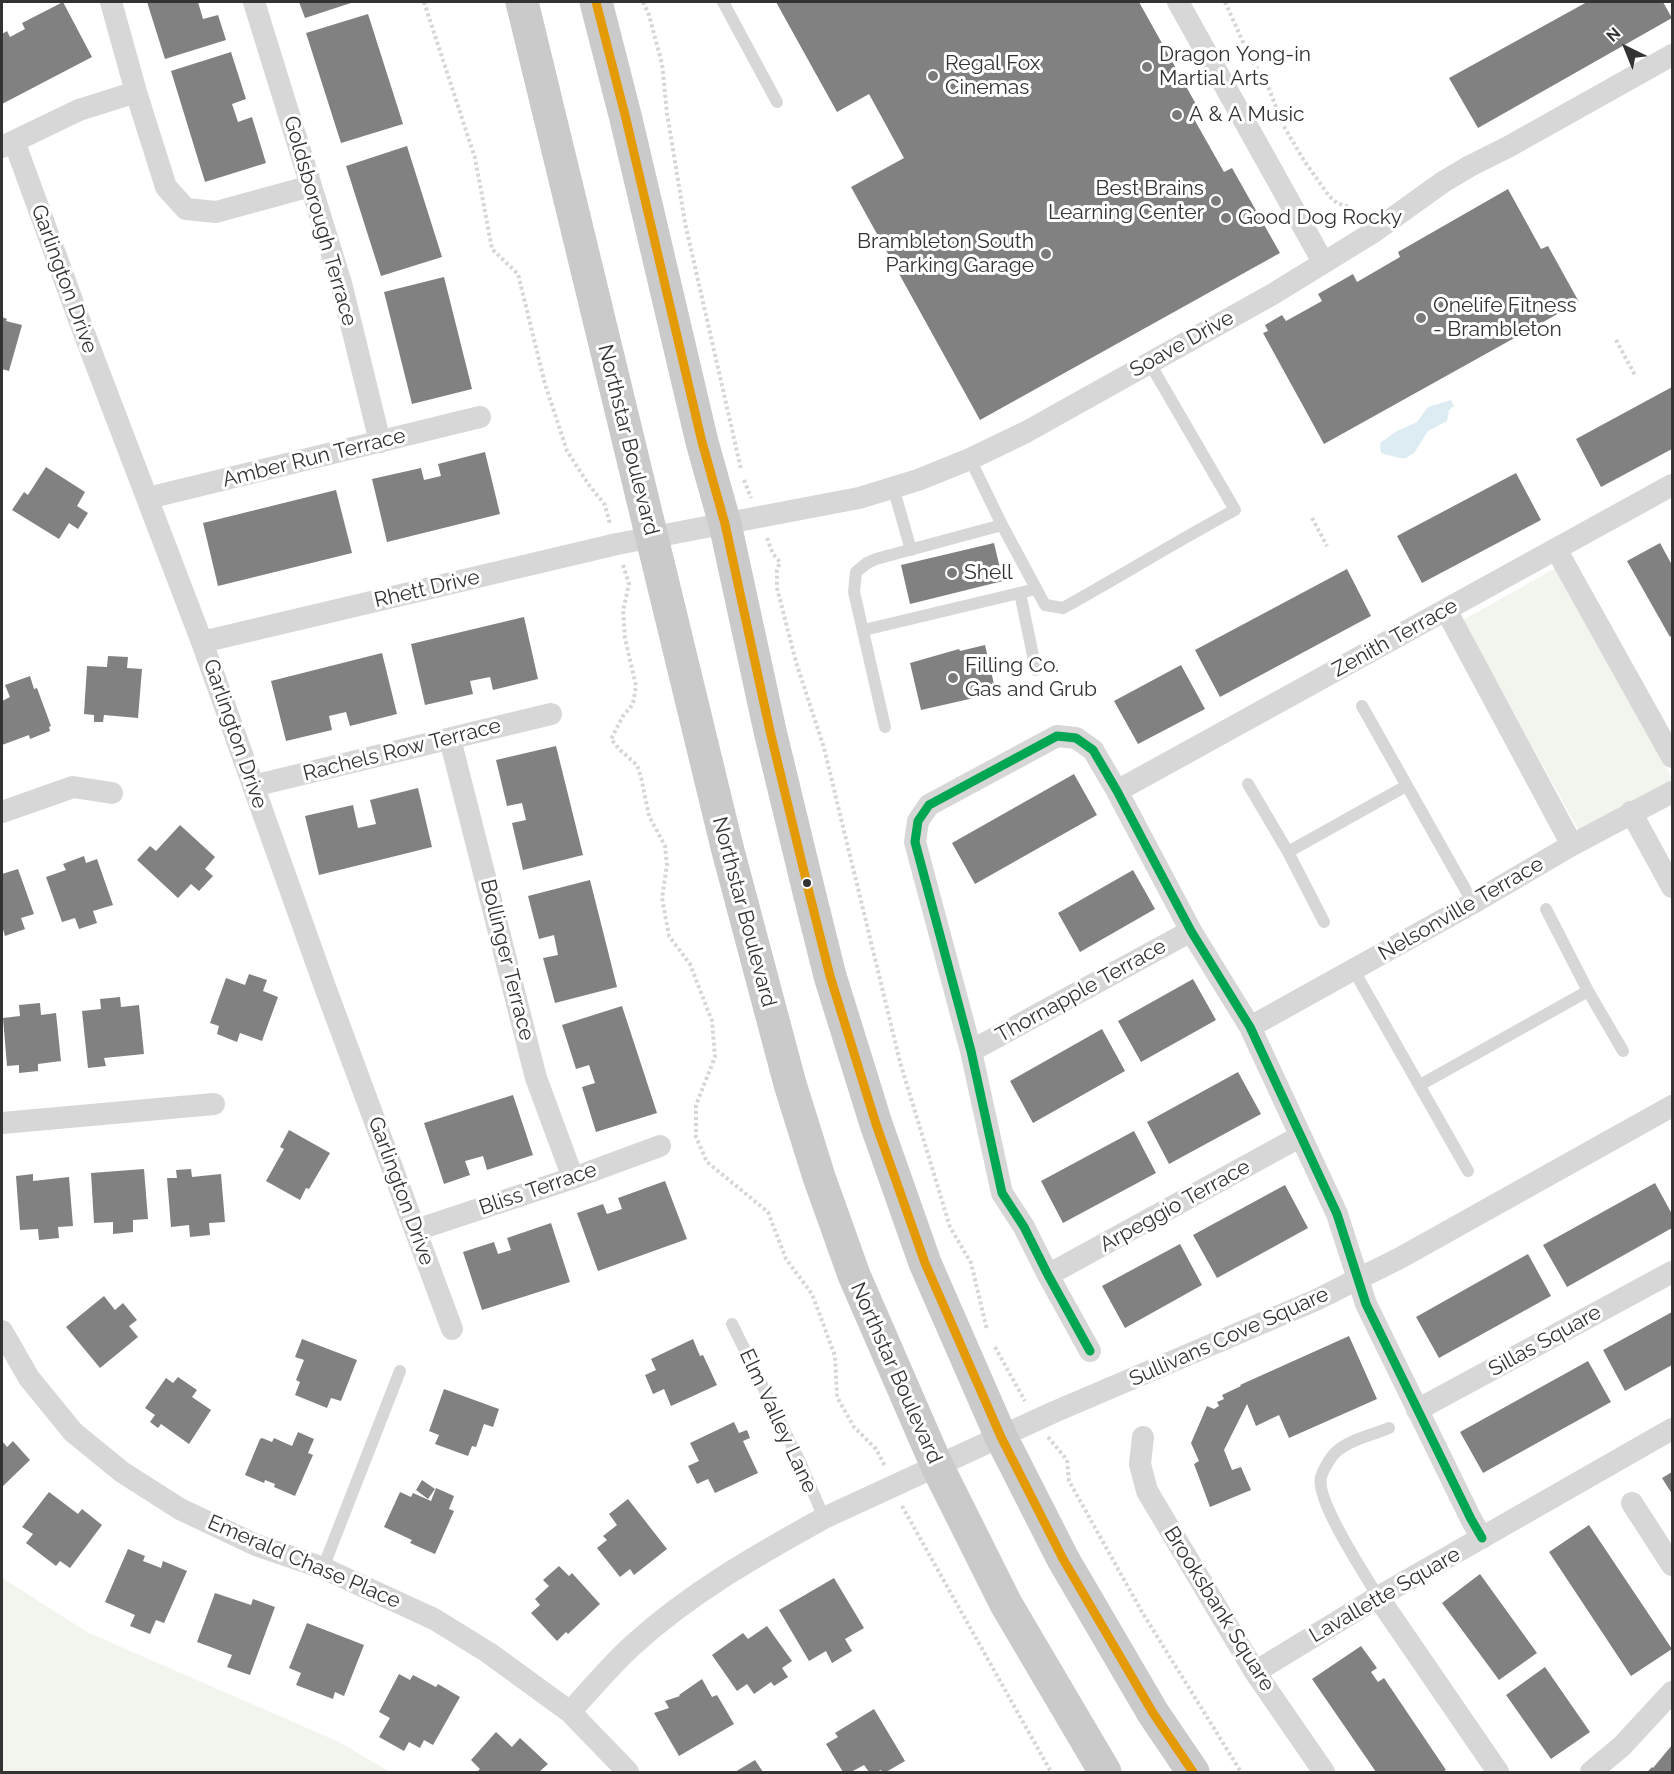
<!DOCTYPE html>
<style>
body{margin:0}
#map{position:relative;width:1674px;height:1774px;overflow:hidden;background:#fff;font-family:Raleway,sans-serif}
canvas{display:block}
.frame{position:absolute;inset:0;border:3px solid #333;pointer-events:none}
.north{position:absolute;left:1596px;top:18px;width:60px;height:60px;-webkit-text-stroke:4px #fff;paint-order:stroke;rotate:317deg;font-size:16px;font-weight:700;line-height:24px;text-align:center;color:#333}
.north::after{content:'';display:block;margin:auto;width:21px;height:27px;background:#333;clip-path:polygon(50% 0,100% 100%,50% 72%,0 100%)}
</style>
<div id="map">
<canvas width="1674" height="1774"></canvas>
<div class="frame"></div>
<div class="north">N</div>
</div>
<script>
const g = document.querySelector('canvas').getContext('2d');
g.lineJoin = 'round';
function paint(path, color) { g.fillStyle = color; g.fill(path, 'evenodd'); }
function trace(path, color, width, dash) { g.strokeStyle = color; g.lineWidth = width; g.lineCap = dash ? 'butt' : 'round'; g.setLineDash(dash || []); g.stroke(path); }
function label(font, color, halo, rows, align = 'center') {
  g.font = font + ' Raleway,sans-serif'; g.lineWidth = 6; g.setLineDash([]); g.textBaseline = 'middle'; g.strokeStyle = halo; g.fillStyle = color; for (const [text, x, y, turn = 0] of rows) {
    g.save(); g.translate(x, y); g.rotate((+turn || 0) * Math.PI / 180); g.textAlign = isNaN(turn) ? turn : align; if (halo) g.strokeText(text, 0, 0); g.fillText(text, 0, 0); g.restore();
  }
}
paint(new Path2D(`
 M1556 568 1672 778V784L1581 835 1463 620Z
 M2 1578 89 1633 339 1742 390 1772H2Z`), '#f1f5ed');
paint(new Path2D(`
 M1451 400 1454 406 1449 410 1447 421 1428 431 1414 453 1406 458H1399L1381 453 1380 443 1397 431 1417 422 1428 407Z`), '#ddebf3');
paint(new Path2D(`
 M63 2 92 57 2 104V34L7 31 10 37 25 29 22 23Z
 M147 2H198L203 19 218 15 226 40 165 59Z
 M299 2H354L305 18Z
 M776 2H1139L1202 115 1194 119 1224 172 1232 168 1280 253 980 420 851 187 904 158 869 94 837 112Z
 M1587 2H1663L1672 18 1478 128 1449 78Z
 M368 14 403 124 341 143 306 33Z
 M231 52 246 99 232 104 238 122 252 117 266 163 205 182 171 71Z
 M407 146 442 257 381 276 346 166Z
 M1508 189 1541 249 1548 246 1579 302 1324 444 1263 333 1268 331 1265 325 1282 315 1286 321 1322 301 1318 294 1353 274 1357 282 1400 257 1398 252Z
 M444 277 472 389 412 404 384 292Z
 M2 317 7 319 6 321 22 325 9 371 2 369Z
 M1672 387V449L1601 487 1576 439Z
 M485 452 500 514 387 542 372 479 421 468 424 480 441 476 438 464Z
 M46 467 85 492 77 506 88 513 78 529 69 523 59 539 12 510 24 492 28 495Z
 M1516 473 1541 520 1422 583 1397 536Z
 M336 490 352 553 218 586 203 523Z
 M994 543 1003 581 910 604 901 565Z
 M1660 543 1672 565V635L1670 637 1627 561Z
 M1347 569 1371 616 1220 697 1195 650Z
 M524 617 538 679 493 690 490 677 470 681 473 694 425 705 411 644Z
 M985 645 996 693 921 710 910 663 959 649 960 651Z
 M382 653 397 714 350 726 346 712 329 716 332 730 286 741 271 681Z
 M108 656 128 657 127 668 142 669 138 718 104 715 103 722H94V715L84 714 87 666 107 667Z
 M1181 665 1205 709 1138 744 1114 701Z
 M30 676 34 689 37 688 51 726 49 727 50 731 30 739 29 735 2 745V701L10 697 5 685Z
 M556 746 583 855 523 870 512 823 526 820 522 803 507 806 496 760Z
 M1074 774 1097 815 975 884 952 843Z
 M418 788 432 847 319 875 305 816 353 805 358 828 376 824 370 800Z
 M180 825 215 857 205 869 213 876 199 891 191 884 178 898 137 860 150 846 156 851Z
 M84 856 86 863 97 859 113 905 93 911 97 923 79 929 75 918 62 922 46 877 66 870 63 864Z
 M18 869 34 914 21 918 25 929 5 936 2 926V874Z
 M1133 870 1155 909 1080 952 1058 913Z
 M590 880 617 987 555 1003 543 958 558 955 554 935 539 939 528 896Z
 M249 974 267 980 263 991 278 997 262 1041 240 1033 237 1042 217 1034 219 1026 210 1023 226 978 245 985Z
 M1193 979 1216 1020 1141 1062 1118 1021Z
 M120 997 121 1007 139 1005 144 1054 104 1058 106 1066 88 1068 82 1011 101 1009 100 999Z
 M40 1003 41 1015 56 1013 61 1061 38 1064V1071L19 1073V1065L7 1066 3 1018 20 1016 19 1005Z
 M622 1006 657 1113 596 1132 582 1087 595 1083 589 1065 576 1069 562 1025Z
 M1102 1029 1125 1071 1033 1123 1010 1081Z
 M1238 1072 1261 1114 1169 1164 1147 1122Z
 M513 1095 533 1155 487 1170 483 1156 465 1161 470 1175 444 1184 424 1123Z
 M289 1130 330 1153 309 1189 306 1188 300 1200 266 1181 284 1149 280 1147Z
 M1134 1131 1156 1173 1063 1223 1041 1181Z
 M144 1169 148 1219 133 1220V1232L113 1234V1222L94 1223 91 1173Z
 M191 1169 192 1177 221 1174 225 1222 209 1223 210 1235 190 1237 189 1225 171 1227 167 1178H177L176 1170Z
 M33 1174V1181L69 1177 73 1226 58 1227 59 1238 39 1240 38 1229 20 1230 16 1176Z
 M665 1181 687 1239 598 1271 577 1213 603 1204 607 1214 622 1209 618 1198Z
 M1655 1183 1672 1214V1228L1567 1287 1543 1245Z
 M1285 1185 1308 1228 1217 1278 1193 1235Z
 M551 1223 570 1282 482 1310 463 1252 494 1242 498 1254 511 1250 507 1238Z
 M1180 1244 1202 1285 1125 1328 1102 1286Z
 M1528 1254 1551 1296 1439 1358 1416 1317Z
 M104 1296 115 1310 123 1303 137 1320 129 1326 138 1337 100 1368 66 1327Z
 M1672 1312V1365L1625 1391 1603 1350Z
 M1349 1336 1377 1399 1289 1438 1279 1415 1256 1426 1247 1404 1224 1450 1232 1470 1241 1467 1251 1490 1210 1507 1194 1464 1199 1461 1191 1443 1207 1406 1214 1409 1219 1406 1217 1402 1224 1399 1222 1395 1241 1386 1240 1385Z
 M302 1339 357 1360 341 1401 331 1398 327 1408 295 1395 300 1382 296 1380 304 1360 295 1357Z
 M693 1339 700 1356 703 1355 717 1385 671 1406 664 1389 653 1394 645 1375 656 1370 651 1359Z
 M1588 1361 1611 1402 1483 1473 1460 1432Z
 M178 1377 197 1390 192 1397 211 1410 189 1444 161 1424 158 1428 150 1422 155 1415 145 1408 166 1378 173 1383Z
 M444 1389 499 1409 493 1427 484 1424 476 1447 472 1446 468 1456 435 1444 439 1435 429 1431Z
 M734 1422 739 1433 747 1430 750 1438 743 1441 758 1473 715 1493 708 1479 697 1484 688 1466 699 1461 690 1443Z
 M298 1432 314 1439 308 1453 313 1455 295 1496 274 1487 275 1484 265 1480 264 1483 245 1475 260 1439 262 1438 272 1442 274 1438 292 1446Z
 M2 1441 7 1447 13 1441 30 1460 2 1487Z
 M1672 1472V1494L1662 1478Z
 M422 1480 435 1489 428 1499 416 1490Z
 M436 1488 454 1496 449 1509 454 1511 435 1554 410 1543 412 1540 384 1527 400 1492 411 1497 413 1493 431 1501Z
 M49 1492 78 1514 82 1509 102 1525 70 1568 60 1561 56 1566 26 1543 33 1534 22 1527Z
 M628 1499 667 1549 634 1575 630 1569 620 1577 597 1548 607 1540 603 1536 617 1525 609 1514Z
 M1589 1525 1672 1649 1631 1676 1549 1552Z
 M128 1549 145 1556 143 1561 161 1568 163 1561 187 1571 164 1623 156 1620 150 1634 130 1626 135 1615 105 1602Z
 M559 1566 569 1576 572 1573 600 1604 568 1634 566 1632 557 1641 531 1613 540 1605 535 1599 549 1586 543 1580Z
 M1480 1574 1537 1653 1499 1680 1442 1603Z
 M834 1578 864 1628 845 1639 852 1651 832 1663 826 1651 809 1661 779 1610Z
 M215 1593 251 1605 253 1599 275 1607 250 1675 227 1667 232 1655 197 1642Z
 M307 1623 364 1645 344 1696 335 1692 333 1699 296 1685 301 1673 289 1668Z
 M767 1626 792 1661 782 1668 788 1677 774 1686 771 1682 754 1694 747 1684 737 1691 712 1655 743 1633 748 1639Z
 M1361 1646 1377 1668 1371 1672 1378 1682 1384 1678 1446 1770 1442 1772H1376L1312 1679Z
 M1545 1667 1590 1732 1551 1759 1506 1695Z
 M399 1674 410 1680 413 1675 436 1687 438 1684 460 1697 433 1745 424 1740 420 1748 409 1742 404 1751 379 1737 390 1718 379 1712Z
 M702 1679 712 1697 717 1695 734 1724 679 1756 654 1713 669 1708 665 1701 680 1696 679 1695Z
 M874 1709 905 1761 886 1772H882L881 1770 876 1772H869L864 1765 851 1772H843L826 1744 838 1737 835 1733Z
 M496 1732 512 1747 520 1738 548 1764 539 1772H477L480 1769 471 1760Z
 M1672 1745V1772H1647L1652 1767 1653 1768Z
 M755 1760 763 1772H735Z`), '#818181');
trace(new Path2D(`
 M424 2 475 158 492 249 518 274 545 384 567 451 589 485 605 505 610 524
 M643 2 649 15 662 64 667 113 685 223 741 469
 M1225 2 1248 53 1269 89 1283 125 1303 159 1329 196 1337 203 1349 207 1359 216
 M1616 340 1636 377
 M744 480 751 498
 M1312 518 1327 546
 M767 538 773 554 780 562 777 570V588L796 662 824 748 900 1062 950 1227 971 1263 987 1330
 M623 565 629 584 623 611 625 638 636 686 633 704 623 716 611 739 619 749 637 765 641 777 649 816 665 846 667 865 662 898 669 936 690 964 712 1021 715 1057 696 1105V1137L707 1162 768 1212 786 1259 812 1294 835 1356 837 1397 854 1427 876 1449 885 1466
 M995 1347 1025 1401
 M1048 1437 1067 1460 1069 1481 1142 1612 1241 1772
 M902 1506 1051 1772`), '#d6d6d6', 4, [3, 3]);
trace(new Path2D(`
 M723 2 777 102
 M970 459 1002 525 1045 605 1063 608C1121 576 1177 541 1235 510L1149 362
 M893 487 911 550
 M1020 593 1036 670
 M864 630 1036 589
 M1362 706 1473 903
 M885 727 854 592 856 572 867 563 876 559 1002 525
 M1248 784 1288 852 1324 922
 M1288 852 1406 786
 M1546 909 1588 991 1623 1051
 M1353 969 1468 1171
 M1420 1085 1588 991
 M732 1324 801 1464 824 1518
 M323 1568 400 1371
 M1378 1597C1365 1574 1315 1500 1321 1477 1323 1470 1330 1458 1335 1453 1348 1440 1372 1435 1389 1428`), '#d7d7d7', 12);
trace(new Path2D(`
 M111 2 136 92 166 187 186 209 216 212 311 186
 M254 2 341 283 380 442
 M1178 2 1323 262
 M14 141 84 333 202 642 325 987 452 1329
 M2 147 79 110 136 92
 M148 498 480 417
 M1556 549 1672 757
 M1446 610 1572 845
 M202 642 617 544 859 498 918 480 970 459 1026 432 1273 294 1372 233 1443 182 1470 166 1508 147 1672 55
 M450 739 536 1078 573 1178
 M253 786 551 714
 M1117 791 1672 485
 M2 812 73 787 112 793
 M1631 812 1672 887
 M1250 1027 1473 903 1572 845 1672 792
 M971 1051 1191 931
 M2 1123 214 1104
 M416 1230 573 1178 660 1146
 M1048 1275 1301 1136
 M2 1331 29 1378 73 1432 122 1472 180 1509 256 1545 323 1568 434 1619 489 1653 570 1712 628 1772
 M1090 1351 1048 1275 1024 1227 1002 1193 971 1051 915 842 918 821 929 805 1057 736 1076 738 1093 750 1117 791 1191 931 1250 1027 1337 1214 1366 1304 1471 1519 1482 1538
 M1417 1410 1672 1272
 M1143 1437 1140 1464 1147 1491 1255 1672 1324 1772
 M1632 1503 1672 1565
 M1378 1597 1498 1772
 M1255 1672 1378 1597 1672 1429
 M570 1712C591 1689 611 1665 633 1645 690 1593 757 1555 824 1518L1054 1412 1316 1300 1400 1258 1672 1106
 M1591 1772 1622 1746 1672 1692`), '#d7d7d7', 22);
trace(new Path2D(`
 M522 2 727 847 790 1084 819 1177 854 1275 937 1466 1006 1604 1105 1772
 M596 2 626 119 702 442 725 524 770 731 809 892 830 976 876 1124 925 1263 1001 1437 1063 1559 1153 1713 1193 1772`), '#cacaca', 33);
trace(new Path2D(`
 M596 2 626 119 702 442 725 524 770 731 809 892 830 976 876 1124 925 1263 1001 1437 1063 1559 1153 1713 1193 1772`), '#e39a05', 9);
trace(new Path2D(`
 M1090 1351 1048 1275 1024 1227 1002 1193 971 1051 915 842 918 821 929 805 1057 736 1076 738 1093 750 1117 791 1191 931 1250 1027 1337 1214 1366 1304 1471 1519 1482 1538`), '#00a651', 9);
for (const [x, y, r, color] of [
 [1147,67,6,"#7a7a7a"],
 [933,76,6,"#7a7a7a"],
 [1177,115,6,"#7a7a7a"],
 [1216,201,6,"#7a7a7a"],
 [1226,218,6,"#7a7a7a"],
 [1046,254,6,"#7a7a7a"],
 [1421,318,6,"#7a7a7a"],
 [952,573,6,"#7a7a7a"],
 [953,678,6,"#7a7a7a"],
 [807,883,5,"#333"]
]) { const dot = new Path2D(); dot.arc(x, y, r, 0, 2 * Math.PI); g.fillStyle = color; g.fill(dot); trace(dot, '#fff', 2); }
label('21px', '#333', '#fff', [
 ["Dragon Yong-in",1159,55],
 ["Martial Arts",1159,79],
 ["Regal Fox",945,64],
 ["Cinemas",945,88],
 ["A & A Music",1189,115],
 ["Best Brains",1204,189,"right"],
 ["Learning Center",1204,213,"right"],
 ["Good Dog Rocky",1238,218],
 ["Brambleton South",1034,242,"right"],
 ["Parking Garage",1034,266,"right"],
 ["Onelife Fitness",1433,306],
 ["- Brambleton",1433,330],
 ["Shell",964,573],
 ["Filling Co.",965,666],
 ["Gas and Grub",965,690]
], 'left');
label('21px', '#333', '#fff', [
 ["Goldsborough Terrace",320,221,74],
 ["Garlington Drive",64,279,70],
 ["Soave Drive",1182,344,-29],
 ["Northstar Boulevard",628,440,76],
 ["Amber Run Terrace",314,458,-14],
 ["Rhett Drive",427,589,-13],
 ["Zenith Terrace",1395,638,-29],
 ["Garlington Drive",235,734,71],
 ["Rachels Row Terrace",402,750,-14],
 ["Nelsonville Terrace",1461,909,-30],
 ["Northstar Boulevard",744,912,75],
 ["Bollinger Terrace",507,960,76],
 ["Thornapple Terrace",1081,991,-29],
 ["Bliss Terrace",538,1189,-19],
 ["Garlington Drive",401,1191,70],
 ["Arpeggio Terrace",1175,1206,-29],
 ["Sullivans Cove Square",1229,1337,-24],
 ["Sillas Square",1545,1341,-29],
 ["Northstar Boulevard",896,1373,66],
 ["Elm Valley Lane",778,1421,65],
 ["Emerald Chase Place",304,1562,23],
 ["Lavallette Square",1385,1595,-30],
 ["Brooksbank Square",1219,1609,58]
]);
</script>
